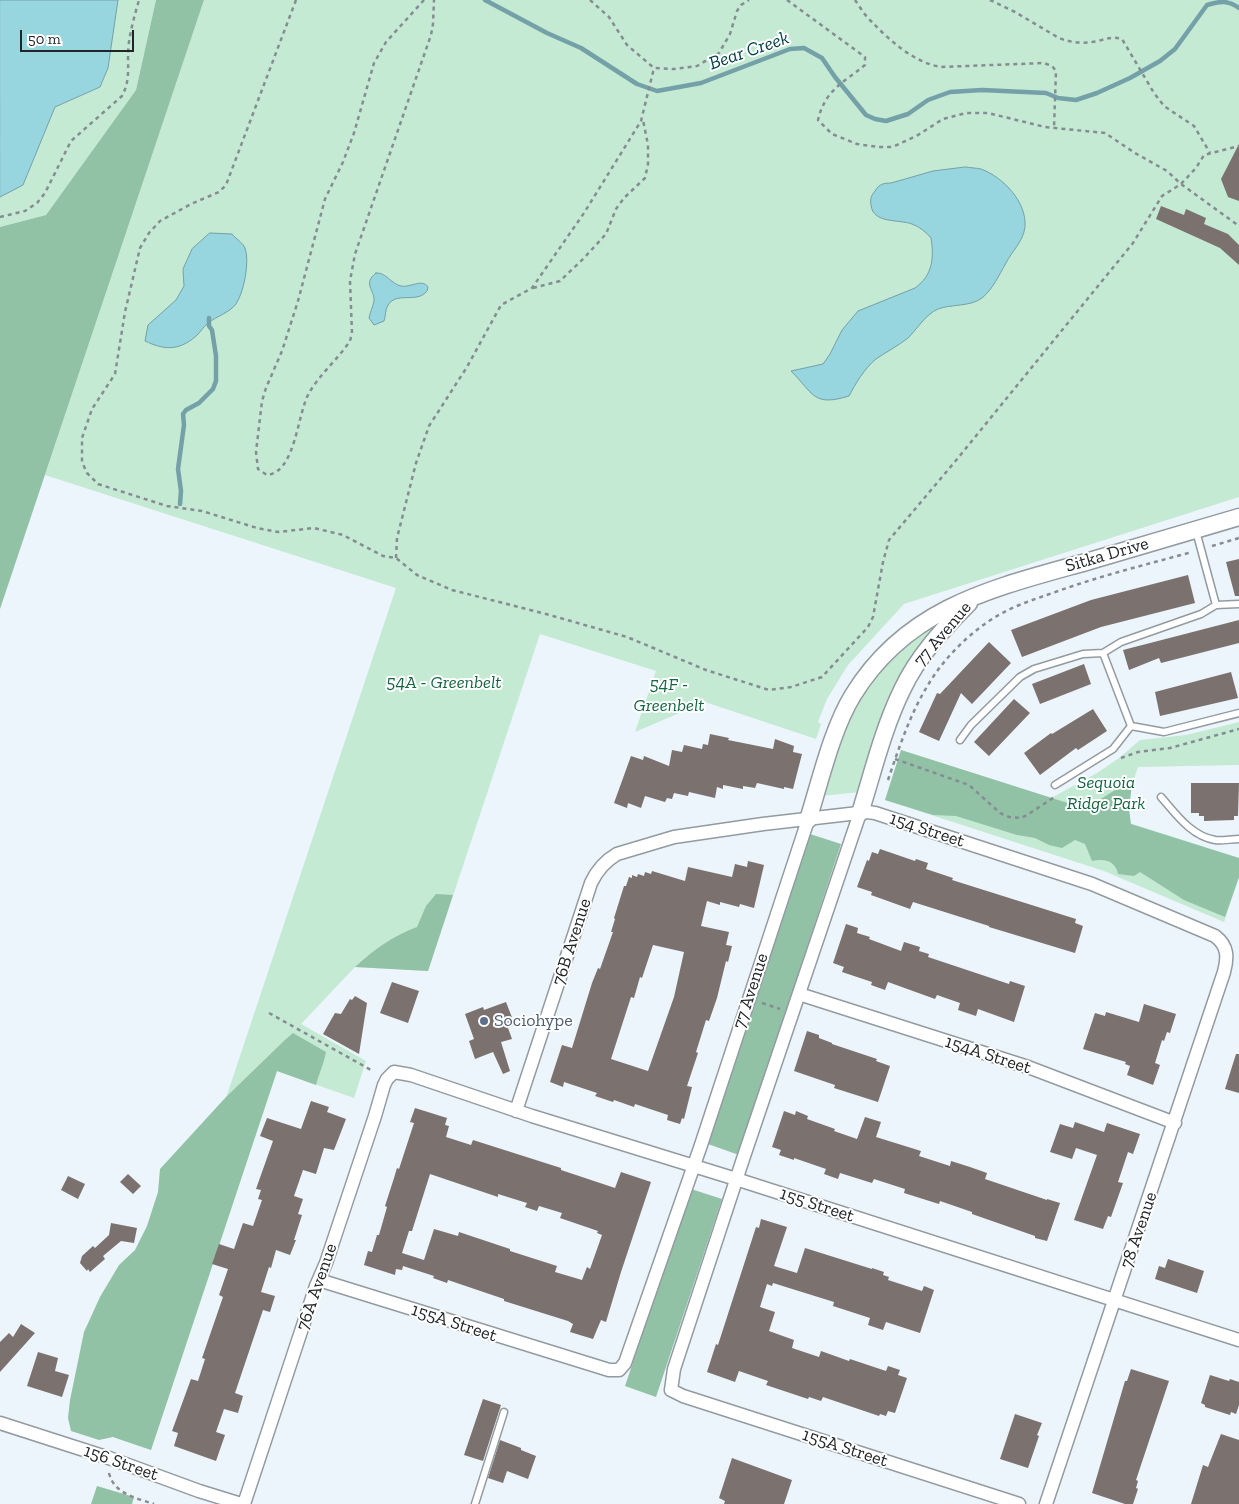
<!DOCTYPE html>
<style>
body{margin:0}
#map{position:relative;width:1239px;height:1504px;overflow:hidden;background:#ecf4fc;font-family:"Zilla Slab",serif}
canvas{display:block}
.scale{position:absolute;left:20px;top:30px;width:114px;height:22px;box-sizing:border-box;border:2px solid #222528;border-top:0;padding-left:6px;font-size:15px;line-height:18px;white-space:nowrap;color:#222528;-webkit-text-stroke:4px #fff;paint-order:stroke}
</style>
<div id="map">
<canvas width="1239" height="1504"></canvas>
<div class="scale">50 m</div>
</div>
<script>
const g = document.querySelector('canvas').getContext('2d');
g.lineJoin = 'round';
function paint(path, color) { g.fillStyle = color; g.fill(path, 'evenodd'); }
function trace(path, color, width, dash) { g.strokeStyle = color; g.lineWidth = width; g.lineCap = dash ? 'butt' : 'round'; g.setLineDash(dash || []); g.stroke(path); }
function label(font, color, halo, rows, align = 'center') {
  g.font = font + ' "Zilla Slab",serif'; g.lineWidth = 4; g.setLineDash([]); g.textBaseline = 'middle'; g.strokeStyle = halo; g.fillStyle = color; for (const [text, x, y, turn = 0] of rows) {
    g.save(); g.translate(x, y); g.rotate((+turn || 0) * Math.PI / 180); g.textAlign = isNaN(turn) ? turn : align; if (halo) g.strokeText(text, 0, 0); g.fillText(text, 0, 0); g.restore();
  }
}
paint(new Path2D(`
 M118 0H156L136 90 46 215 0 227V197L23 185 55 107 100 87 108 68Z
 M204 0H1239V497L904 604 848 665 827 699 818 722 821 724 816 739 705 702 635 732 656 671 540 634 428 971 355 967 301 1024 366 1061 354 1098 277 1071 151 1450 113 1437 396 588 45 475Z
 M943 617 860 792 821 796 846 723 861 694 888 659Z
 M1239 722V765L1138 767 1120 820 1239 858V877L1224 922 1104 871 885 800 901 750 1051 798 1097 773 1119 758 1140 740 1186 735Z`), '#c4ead3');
paint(new Path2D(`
 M156 0H204L0 609V227L46 215 136 90Z
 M901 750 1077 806 1096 802 1128 782 1132 784 1129 809 1131 824 1239 858V877L1225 917 1184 900 1140 872 1134 876 1118 874C1116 861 1104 858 1092 861L1085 844 1075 840 1062 848 1049 845 1035 838 1017 835 956 816 933 815 885 800Z
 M810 834 841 844 739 1155 708 1144Z
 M436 894 453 895 428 971 355 967C375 949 391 937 417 927L426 906Z
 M293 1033 326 1052C324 1064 319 1073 316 1085L277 1071 151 1450 113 1437 99 1440 71 1431 68 1418 70 1400 84 1332 100 1297 119 1265 135 1250 147 1226 158 1192 160 1169 226 1097 286 1039Z
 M691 1189 722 1199 656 1397 625 1386Z
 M97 1486 134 1497 132 1504H91Z`), '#91c2a6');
const water = new Path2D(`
 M0 0H118L108 68 100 87 55 107 23 185 0 197Z
 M966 167C971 168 977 168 981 169 1003 177 1027 202 1025 227 1023 242 1012 251 1006 263 999 275 993 289 982 298 970 307 951 304 938 309 925 315 918 328 908 338 898 346 886 352 876 359 864 369 856 383 849 396 813 407 814 394 791 371L823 364 830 354 842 330 858 311 915 288C933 275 934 258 931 238 926 232 920 227 912 224 898 219 873 224 871 205 870 199 871 196 875 191 879 184 884 183 891 183L933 171Z
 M210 233 232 234C235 238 243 243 245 248 250 261 244 292 236 304 229 313 217 316 208 323 203 327 200 333 195 337 178 351 164 350 145 341L148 325 176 300 184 286 183 269 192 249Z
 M376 273C386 272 391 284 401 286 410 288 422 278 428 287L427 291C417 304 397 291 388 305 385 310 386 315 384 321L374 325 369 318C370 312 373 307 374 301 375 290 362 284 376 273Z`);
paint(water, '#97d5df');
trace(water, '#74a0a8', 1);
trace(new Path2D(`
 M485 0 547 33 581 48 637 84 657 91 701 83 790 49 804 48 822 58 835 77 866 115 875 119 886 121 908 114 928 100 950 92 982 90 1046 93 1058 98 1076 100 1097 93 1130 78 1160 61 1175 49 1207 5C1220 1 1228 0 1239 8
 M180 504 181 491 178 469 184 425 183 414 186 410 199 403 213 389 216 381V356L212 330 209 326V318`), '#74a0a8', 4.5);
paint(new Path2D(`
 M1239 144V201L1228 197 1221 179Z
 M1161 206 1184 215 1186 209 1206 218 1204 224 1228 234 1239 245V265L1220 248 1156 219Z
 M1239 559V596H1235L1226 562Z
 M1188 575 1195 603 1101 627 1022 657 1011 630 1091 600Z
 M1239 620V643L1161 663 1159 658 1129 670 1123 650Z
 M989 642 1011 663 972 704 961 693 939 741 919 732 937 693 940 694Z
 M1084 664 1091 684 1040 704 1032 684Z
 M1231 672 1238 698 1160 716 1155 692Z
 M1014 699 1030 713 989 756 974 742Z
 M1093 709 1107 731 1078 750 1076 748 1040 775 1024 753 1051 733 1052 734Z
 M710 734 729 738 728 740 773 749 775 739 794 746 793 752 802 754 793 789 784 787V789L757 783 755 788 743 786V789L723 785V789L717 787 715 798 689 792 688 796 674 793 672 799 667 798 665 802 645 796 641 808 628 803 627 808 614 803 631 756 643 760 644 756 669 766 672 750 682 752 684 745 702 749 703 744 708 745Z
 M1191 783H1239L1238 816H1234V820L1204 821V816H1199V813H1191Z
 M880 849 915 861 916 859 928 863 926 869 953 878 952 880 1076 919 1075 923 1083 926 1075 953 989 927V926L913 902 910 909 871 895 872 892 857 887 867 860 869 861 872 852 878 854Z
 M748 861 764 865 754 908 740 904 739 907 720 902V905L707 901 701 926 729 932 726 945 732 946 728 962 726 961 717 998 709 1021 706 1020 696 1052 698 1053 687 1086 692 1087 684 1119 682 1118 680 1124 667 1120 668 1115 635 1104 634 1107 614 1100 613 1102 595 1096 597 1093 564 1082 563 1087 550 1082 562 1045 572 1048 592 983 598 968 600 969 613 932H611L615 919 614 918 624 886H626L629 877 632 878V875L637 877 638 874 644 876 645 872 651 874 652 871 685 881 688 867 732 877 735 864 747 867ZM653 945 684 952 674 997 648 1071 611 1059 631 997 634 998 640 977 642 978Z
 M846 924 858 928 857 933 870 937 869 939 901 951 904 942 920 947 919 951 929 954 928 957 1009 984 1010 981 1025 986 1014 1022 978 1009 976 1016 958 1010 960 1003 937 995 935 999 888 982 885 990 871 985 872 982 842 972 844 967 833 963Z
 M392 982 419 991 408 1023 380 1013Z
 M355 996 367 1003 359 1054 323 1034 335 1013 341 1014 350 999 352 1000Z
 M506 1002 513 1020 511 1021 513 1026 508 1028 512 1039 501 1042 510 1071 503 1074 493 1052 475 1059 469 1041 474 1039 465 1014 483 1007 484 1010Z
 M1144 1004 1176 1014 1170 1033 1167 1032 1164 1041 1162 1040 1155 1063 1160 1065 1153 1085 1127 1075 1130 1066 1125 1064 1126 1062 1083 1049 1095 1013 1105 1016 1106 1012 1139 1022Z
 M807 1031 819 1035V1038L832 1043V1044L877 1059 876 1061 890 1066 878 1102 834 1088 835 1085 794 1071Z
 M1236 1054H1239V1093L1225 1089Z
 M311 1101 329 1107 327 1112 346 1119 334 1150 324 1148 316 1174 303 1170 294 1196 303 1199 298 1214 302 1215 294 1240H296L290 1255 276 1250 271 1268 269 1267 261 1292 275 1296 270 1312 263 1310 235 1393 243 1396 238 1413 224 1409 216 1432 225 1435 216 1461 174 1446 178 1433 172 1431 191 1379 198 1381 205 1359 202 1358 223 1297 219 1295 228 1269 212 1264 219 1244 234 1249 243 1223 253 1226 262 1200 258 1199 261 1190 256 1189 273 1141 260 1136 267 1118 301 1129Z
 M415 1108 447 1118 445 1125 449 1126 446 1137 471 1145 473 1140 561 1168V1170L615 1188 621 1172 651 1182 621 1272 606 1322 601 1320 593 1339 570 1332 573 1324 568 1321 504 1301V1299L448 1280 447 1283 433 1278 434 1276 403 1266 402 1270 396 1269 395 1275 364 1265 368 1251 372 1252 377 1235H379L387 1207 385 1206 394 1178 397 1168 399 1169 414 1123 410 1122ZM430 1174 498 1197V1194L527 1203 525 1207 537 1211 539 1206 562 1213 560 1218 598 1231 597 1233 602 1235 590 1269 587 1267 582 1280 555 1272 557 1266 510 1251V1249L459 1232 458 1236 434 1229 424 1260 402 1253 409 1231H412Z
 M784 1111 795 1115 796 1111 808 1116 807 1119 835 1129 834 1131 857 1139 865 1117 881 1122 876 1137 921 1151 919 1156 950 1166 951 1161 970 1167 987 1173 985 1179 1047 1200V1199L1060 1203 1047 1241 1035 1238V1236L972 1214V1212L940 1201 939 1204 904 1193 905 1189 874 1179 872 1183 840 1173 838 1179 824 1174 826 1169 794 1158V1160L779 1155 781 1150 772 1147Z
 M1075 1122 1104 1132 1107 1123 1140 1134 1133 1154 1128 1152 1118 1182 1123 1183 1111 1217 1108 1216 1103 1229 1074 1220 1097 1155 1076 1148 1072 1159 1050 1152 1060 1124 1073 1128Z
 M128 1174 141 1186 133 1194 120 1182Z
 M68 1176 85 1184 78 1199 61 1190Z
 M761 1219 787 1227 774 1266 797 1273 805 1248 872 1269V1268L884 1272 883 1275 889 1277 888 1280 922 1291 924 1286 934 1290 920 1333 886 1322 883 1330 868 1325 870 1318 833 1306 834 1302 773 1283 772 1286 767 1284 760 1307 775 1312 769 1331 794 1340 792 1348 819 1357 821 1351 849 1361 850 1359 886 1371 888 1366 900 1370 898 1375 907 1378 895 1413 888 1411 886 1416 880 1414 879 1416 823 1397 821 1401 809 1397 808 1399 766 1385 768 1381 739 1371 735 1382 707 1372 716 1344 718 1345 756 1227 759 1228Z
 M111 1223 137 1228 134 1243 121 1241 103 1256 105 1259 90 1272 88 1269 87 1271 80 1263 82 1256 93 1246 95 1248 109 1235Z
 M1168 1259 1204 1271 1197 1293 1155 1279 1159 1266 1165 1268Z
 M21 1324 35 1333 0 1372V1342L9 1333 13 1337Z
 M38 1352 58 1358 55 1371 69 1375 62 1397 27 1386Z
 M1131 1369 1169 1381 1136 1480 1138 1481 1136 1488 1138 1489 1133 1504H1125L1092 1493 1125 1381H1127Z
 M1210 1375 1229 1381 1230 1379 1239 1382V1405L1236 1414 1231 1412 1230 1415 1205 1407V1405L1201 1403Z
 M483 1399 501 1405 483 1461 464 1455Z
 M1015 1414 1042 1423 1037 1435 1039 1436 1028 1468 1000 1459Z
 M1221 1434 1239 1440V1504H1191L1203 1465 1208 1467Z
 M500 1440 521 1448V1450L536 1456 528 1479 507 1471 503 1483 488 1478Z
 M732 1458 792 1480 784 1504H724L725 1501 719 1498Z`), '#7b716e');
const service = new Path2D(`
 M1196 531 1216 605
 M1103 653 1131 726
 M960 740 971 725 1020 677 1034 669 1083 654 1103 653 1121 642 1201 614 1216 605 1239 604
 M1055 785 1113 749 1131 726 1164 732 1239 713
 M1161 797C1176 814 1191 836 1215 840 1223 841 1231 839 1239 839
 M475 1504 504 1412`);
const minor = new Path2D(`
 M860 813 743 1159 674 1369 671 1390 683 1396 1019 1504
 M799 994 1028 1067 1175 1123
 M516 1111 591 883C597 870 605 861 617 854L674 837 763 824 867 812 875 813 1092 884 1215 936C1228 946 1228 957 1224 972L1046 1504
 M319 1280 609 1370H619L625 1363 701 1145 808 820
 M0 1423 109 1458 199 1491 241 1504
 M244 1504 316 1286 326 1263 375 1116 384 1085 387 1079 394 1072 411 1075 532 1116 736 1179 1239 1340`);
const tertiary = new Path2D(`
 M860 813C873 772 883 729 902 690 918 656 943 629 969 603
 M808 820C820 782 832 729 853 695 907 607 993 588 1086 562 1137 547 1188 532 1239 517`);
trace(service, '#939ba1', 9);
trace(minor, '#939ba1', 15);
trace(tertiary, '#939ba1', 19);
trace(new Path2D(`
 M296 0 226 185 219 192 191 204 160 221 149 233 140 248 125 312 115 374 92 409 82 438V462L87 473 98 484 167 506 202 511 257 528 278 532 314 528 343 535 383 556 396 558 417 575 452 590 546 614 627 637 706 670 769 690 791 687 822 677 868 627 873 617 883 562 889 540 958 458 1133 243 1162 196 1181 184 1196 168 1204 155 1239 146
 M424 0 386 42 374 63 354 133 343 162 325 199 298 301 282 351 266 388 262 401 256 452 258 469 267 475C296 472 297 414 309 393 320 374 338 359 350 341L352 333 350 281 355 254 431 35 433 24 434 0
 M590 0 609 17 627 45 654 68 674 69 697 66 719 53 730 34 737 11 741 5 749 0
 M787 0 865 57V65C843 83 825 90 818 120L832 134 857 144 878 147H890L897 145 918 135 943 119 966 113H988L1045 127 1105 133 1135 153 1167 171 1181 184 1239 226
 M855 0C860 7 865 16 872 22 890 41 915 63 941 67L1044 63 1052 66 1056 71 1054 128
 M990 0 1015 12 1059 38C1072 43 1084 44 1098 41 1106 39 1113 36 1122 39L1154 93 1164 106 1194 126 1210 153
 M0 217 25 211 37 203 45 193 71 141 122 96C132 77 126 63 129 42 131 28 135 14 139 0
 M533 288 560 281 584 258 606 234 616 209 624 198 645 178 648 164V145L643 120
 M1212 546 1239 538
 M396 558 397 538 416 463 429 426 467 367 501 305 532 288 584 213 641 121 654 68
 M1121 758 1138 752 1170 748 1239 729
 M895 759 969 785 1000 813 1009 817 1021 818 1027 815 1056 796
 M888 780C899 748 910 714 928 685 944 658 970 632 997 616 1017 604 1039 598 1061 590 1104 575 1148 564 1192 552
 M762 1003 780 1009
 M269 1013 371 1070
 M109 1473C114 1494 136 1498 154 1504`), '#868c91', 2.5, [4, 4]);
trace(service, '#fff', 6);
trace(minor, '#fff', 12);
trace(tertiary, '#fff', 16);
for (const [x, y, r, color] of [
 [484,1021,5,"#5c6f8a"]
]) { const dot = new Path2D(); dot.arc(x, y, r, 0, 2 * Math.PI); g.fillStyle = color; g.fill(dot); trace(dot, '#fff', 2); }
label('18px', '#222528', '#fff', [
 ["Sitka Drive",1107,555,-16],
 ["77 Avenue",943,634,-50],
 ["154 Street",927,830,18],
 ["76B Avenue",572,942,-72],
 ["77 Avenue",751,991,-72],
 ["154A Street",988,1055,18],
 ["155 Street",817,1205,18],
 ["78 Avenue",1139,1230,-71],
 ["76A Avenue",317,1287,-71],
 ["155A Street",454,1323,18],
 ["155A Street",845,1448,18],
 ["156 Street",121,1463,19]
]);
label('italic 18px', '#156542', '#fff', [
 ["54A - Greenbelt",444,683],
 ["54F -",669,685],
 ["Greenbelt",669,706],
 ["Sequoia",1106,783],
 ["Ridge Park",1106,804]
]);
label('18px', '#4e5e75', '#fff', [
 ["Sociohype",494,1021]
], 'left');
label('italic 19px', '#044048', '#fff', [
 ["Bear Creek",749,51,-19]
]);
</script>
